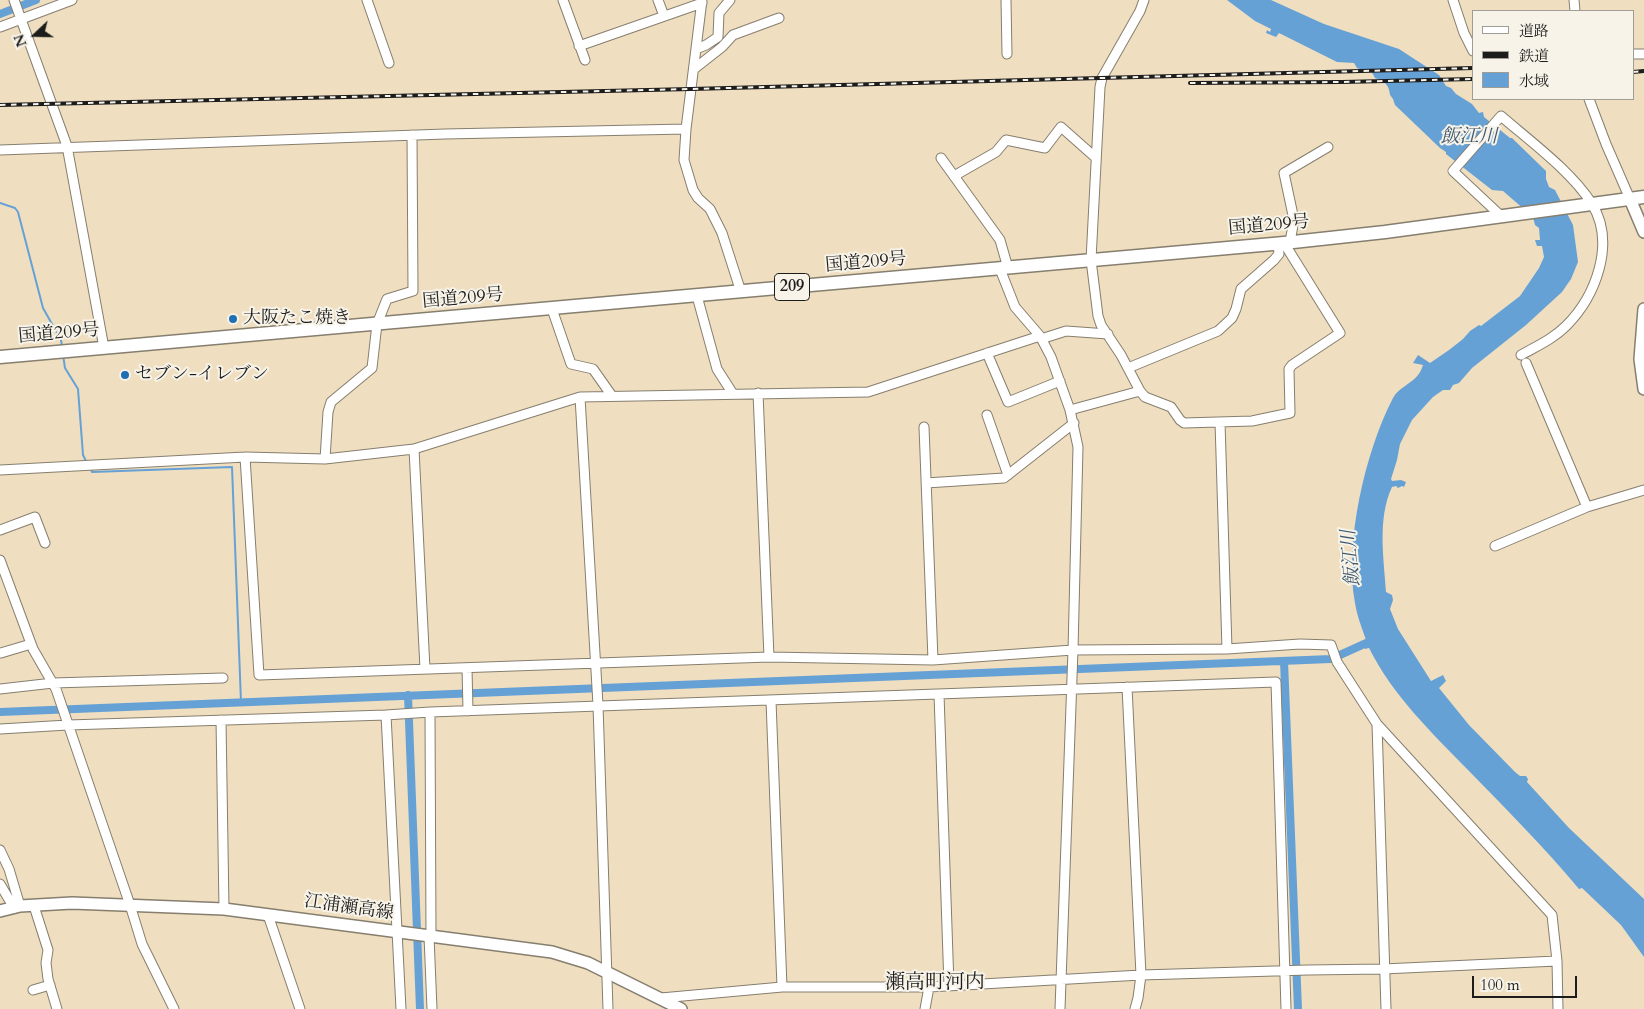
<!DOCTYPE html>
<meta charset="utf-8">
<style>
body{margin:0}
#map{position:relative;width:1644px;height:1009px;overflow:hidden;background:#efdfc0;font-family:Cardo,"Noto Serif JP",serif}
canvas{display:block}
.legend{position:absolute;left:1472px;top:10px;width:162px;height:90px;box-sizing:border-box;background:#f7f3e8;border:1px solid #9f9d96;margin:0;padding:6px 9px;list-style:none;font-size:15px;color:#1c1c1c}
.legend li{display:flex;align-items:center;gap:10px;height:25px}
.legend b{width:25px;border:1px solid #9f9d96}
.north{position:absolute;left:10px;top:10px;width:50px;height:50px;-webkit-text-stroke:4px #f7f3e8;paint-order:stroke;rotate:249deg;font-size:14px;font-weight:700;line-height:20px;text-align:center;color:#1c1c1c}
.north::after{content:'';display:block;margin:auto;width:18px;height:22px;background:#1c1c1c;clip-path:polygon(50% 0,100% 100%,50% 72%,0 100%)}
.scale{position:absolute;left:1472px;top:976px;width:105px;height:22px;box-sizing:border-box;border:2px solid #1c1c1c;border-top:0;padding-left:6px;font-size:15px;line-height:18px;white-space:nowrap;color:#1c1c1c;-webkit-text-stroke:4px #f7f3e8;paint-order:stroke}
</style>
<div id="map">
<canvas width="1644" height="1009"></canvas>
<ul class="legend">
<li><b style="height:6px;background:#fff"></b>道路</li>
<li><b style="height:6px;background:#1c1c1c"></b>鉄道</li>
<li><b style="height:14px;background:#66a1d6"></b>水域</li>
</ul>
<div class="north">N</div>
<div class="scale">100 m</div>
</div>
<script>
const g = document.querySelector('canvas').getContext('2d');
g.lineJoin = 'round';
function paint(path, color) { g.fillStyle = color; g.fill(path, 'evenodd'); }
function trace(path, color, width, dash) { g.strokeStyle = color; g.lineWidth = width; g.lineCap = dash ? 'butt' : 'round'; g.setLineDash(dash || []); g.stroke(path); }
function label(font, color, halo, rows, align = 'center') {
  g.font = font + ' Cardo,"Noto Serif JP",serif'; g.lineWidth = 4; g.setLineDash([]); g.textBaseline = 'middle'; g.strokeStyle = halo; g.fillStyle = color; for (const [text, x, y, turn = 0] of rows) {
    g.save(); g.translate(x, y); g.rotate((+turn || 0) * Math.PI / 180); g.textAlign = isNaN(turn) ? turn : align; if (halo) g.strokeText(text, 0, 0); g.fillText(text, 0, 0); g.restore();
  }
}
paint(new Path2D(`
 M1227 0H1271L1324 24 1399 49 1439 75 1446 86 1451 88 1456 94 1472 104 1479 113 1483 112 1484 117 1510 138H1512L1546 171V179L1549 187 1555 190 1573 225 1578 262 1571 279 1562 292 1526 325 1472 368 1459 383 1453 385 1450 390H1443L1433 397 1412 420 1400 444 1397 460 1391 479 1392 481 1401 480 1406 482 1404 487 1402 486 1398 488 1396 486 1392 487C1377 519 1384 559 1386 592L1392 595 1393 600 1390 609 1398 629 1431 681 1443 675 1446 681 1439 688 1469 725 1515 772 1520 776H1526L1528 779 1527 782 1569 828 1644 899V957L1621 925 1582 888 1579 889C1545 848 1507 810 1470 772 1432 733 1393 696 1369 648L1365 649 1363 643 1366 640C1362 628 1357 616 1355 603 1344 543 1365 452 1393 398 1398 388 1411 384 1418 375 1420 373 1422 368 1423 365L1413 363 1418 355 1430 363 1449 350 1463 339 1470 331 1479 325 1481 326 1520 296 1539 268 1544 257 1542 246H1537L1535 240H1540L1539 228 1535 225 1533 217 1503 191 1492 190 1446 154V152L1440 148 1395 105 1393 99 1390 95C1389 85 1385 81 1375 78 1369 65 1367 73 1357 68L1354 63 1337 62 1279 33 1276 37 1266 33 1267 30 1270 32 1271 29 1255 21Z`), '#66a1d6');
trace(new Path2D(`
 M0 203 15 208 18 212 43 308 61 340 62 346
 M63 355 65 368 78 389 83 455 87 463
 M90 467 92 472 232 467 241 702`), '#66a1d6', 2);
trace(new Path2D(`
 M0 14 36 0
 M1284 661 1298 1009
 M408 695 420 1009
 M0 712 1331 659 1373 640`), '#66a1d6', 8);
const minor = new Path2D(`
 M14 0 67 146 104 348
 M367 0 389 63
 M563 0 585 60
 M658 0 664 16
 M702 0 686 129 684 160 693 190 698 198 710 209 722 233 741 292
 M1006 0 1007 54
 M1144 0 1140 11 1102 78 1100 87 1091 260 1098 316 1101 325 1121 355 1140 391 1145 397 1171 407 1180 420 1184 423 1252 421 1290 413 1289 369 1292 365 1340 333 1284 243
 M1453 0 1464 33 1473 51
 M1574 0 1575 11
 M0 27 72 0
 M579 46 702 3
 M696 49 706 45 718 37 719 13 730 0
 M1633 54H1644
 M694 69 722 47 733 35 779 18
 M1589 99 1606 144 1630 199
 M0 150 445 134 686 129
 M941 158 1000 240 1008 268
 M954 176 996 152 1006 140 1045 148 1061 127 1096 158
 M1501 216 1453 171 1501 116C1530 141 1572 172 1592 204 1616 243 1596 296 1566 326 1553 339 1537 346 1521 355
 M1290 242 1294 220 1284 173 1328 147
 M1000 269 1015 307 1040 336 1051 357 1070 410 1078 447 1073 650 1060 1009
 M697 296 717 369 733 394
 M552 309 571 364 593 369 612 396
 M1041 339 1066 331 1108 334
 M987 353 1008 402 1060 381
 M1526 363 1587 507
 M1128 368 1218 331 1232 318 1236 309 1241 289 1274 260 1279 254 1278 243
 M758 393 769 657
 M580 397 598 705 608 1009
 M1070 410 1140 391
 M987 415 1008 475
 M1220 422 1227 649
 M924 427 933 660
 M414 449 425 669
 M245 457 259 675 769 657 933 660 1073 650 1227 649 1300 644 1331 645 1337 662 1377 724 1552 915 1557 961 1558 1009
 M325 459 328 412 331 402 372 368 377 324 387 299 413 291 412 135
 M0 470 245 457 325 459 414 449 580 397 868 392 1040 336
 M926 483 1004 478 1074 423
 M0 530 35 517 45 543
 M1495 546 1587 507 1644 490
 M0 560 33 649 56 689 130 905 142 944 174 1009
 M1 653 31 644
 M467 668 468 711
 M1127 687 1141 975 1138 998 1135 1009
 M0 689 53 683 223 678
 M939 694 949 986
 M771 701 782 987
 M386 715 430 712
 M221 720 224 909
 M1377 724 1386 1009
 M0 729 68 725 386 715 401 1009
 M0 850 9 869 20 906
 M0 884 14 908
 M34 906 48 950 46 963 48 979 57 1009
 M268 915 300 1009
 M429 936 432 1009
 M431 936 430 712 1276 682 1286 1009
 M33 990 50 985
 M661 998 782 987H929L1141 975 1308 970 1383 969 1557 961
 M925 1009 929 987`);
const major = new Path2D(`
 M1630 199 1644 232
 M1644 309 1640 359 1644 389
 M0 911 20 906 72 903 224 909 552 952 588 963 681 1009`);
const highway = new Path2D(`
 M0 357 1284 243 1385 232 1644 197`);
trace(minor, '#867e6e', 11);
trace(major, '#867e6e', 14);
trace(highway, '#867e6e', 15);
trace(minor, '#fff', 9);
trace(major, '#fff', 11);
trace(highway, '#fff', 12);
const rail = new Path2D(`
 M1633 72 1644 71
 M1190 83 1342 82 1473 79
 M0 105 691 89 1473 68`);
trace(rail, '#1c1c1c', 4);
trace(rail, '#f7f3e8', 2, [5.5]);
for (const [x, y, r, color] of [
 [233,319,5,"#1f6fb2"],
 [125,375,5,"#1f6fb2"]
]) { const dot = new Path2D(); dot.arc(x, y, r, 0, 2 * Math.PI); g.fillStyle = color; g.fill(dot); trace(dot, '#f7f3e8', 2); }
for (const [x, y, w] of [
 [792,287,35]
]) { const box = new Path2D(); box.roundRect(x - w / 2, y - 13.5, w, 27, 4); g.fillStyle = '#f7f3e8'; g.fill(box); trace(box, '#1c1c1c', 1); }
label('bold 16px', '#1c1c1c', null, [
 ["209",792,287]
]);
label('18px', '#1c1c1c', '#f7f3e8', [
 ["国道209号",1269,226,-5],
 ["国道209号",866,263,-5],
 ["国道209号",463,299,-5],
 ["国道209号",59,334,-5],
 ["江浦瀬高線",349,908,8]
]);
label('18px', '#1c1c1c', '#f7f3e8', [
 ["大阪たこ焼き",243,319],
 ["セブン-イレブン",135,375]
], 'left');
label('italic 19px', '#3d5870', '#f7f3e8', [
 ["飯江川",1469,138],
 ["飯江川",1352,558,-95]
]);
label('20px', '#1c1c1c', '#f7f3e8', [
 ["瀬高町河内",935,983]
]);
</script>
